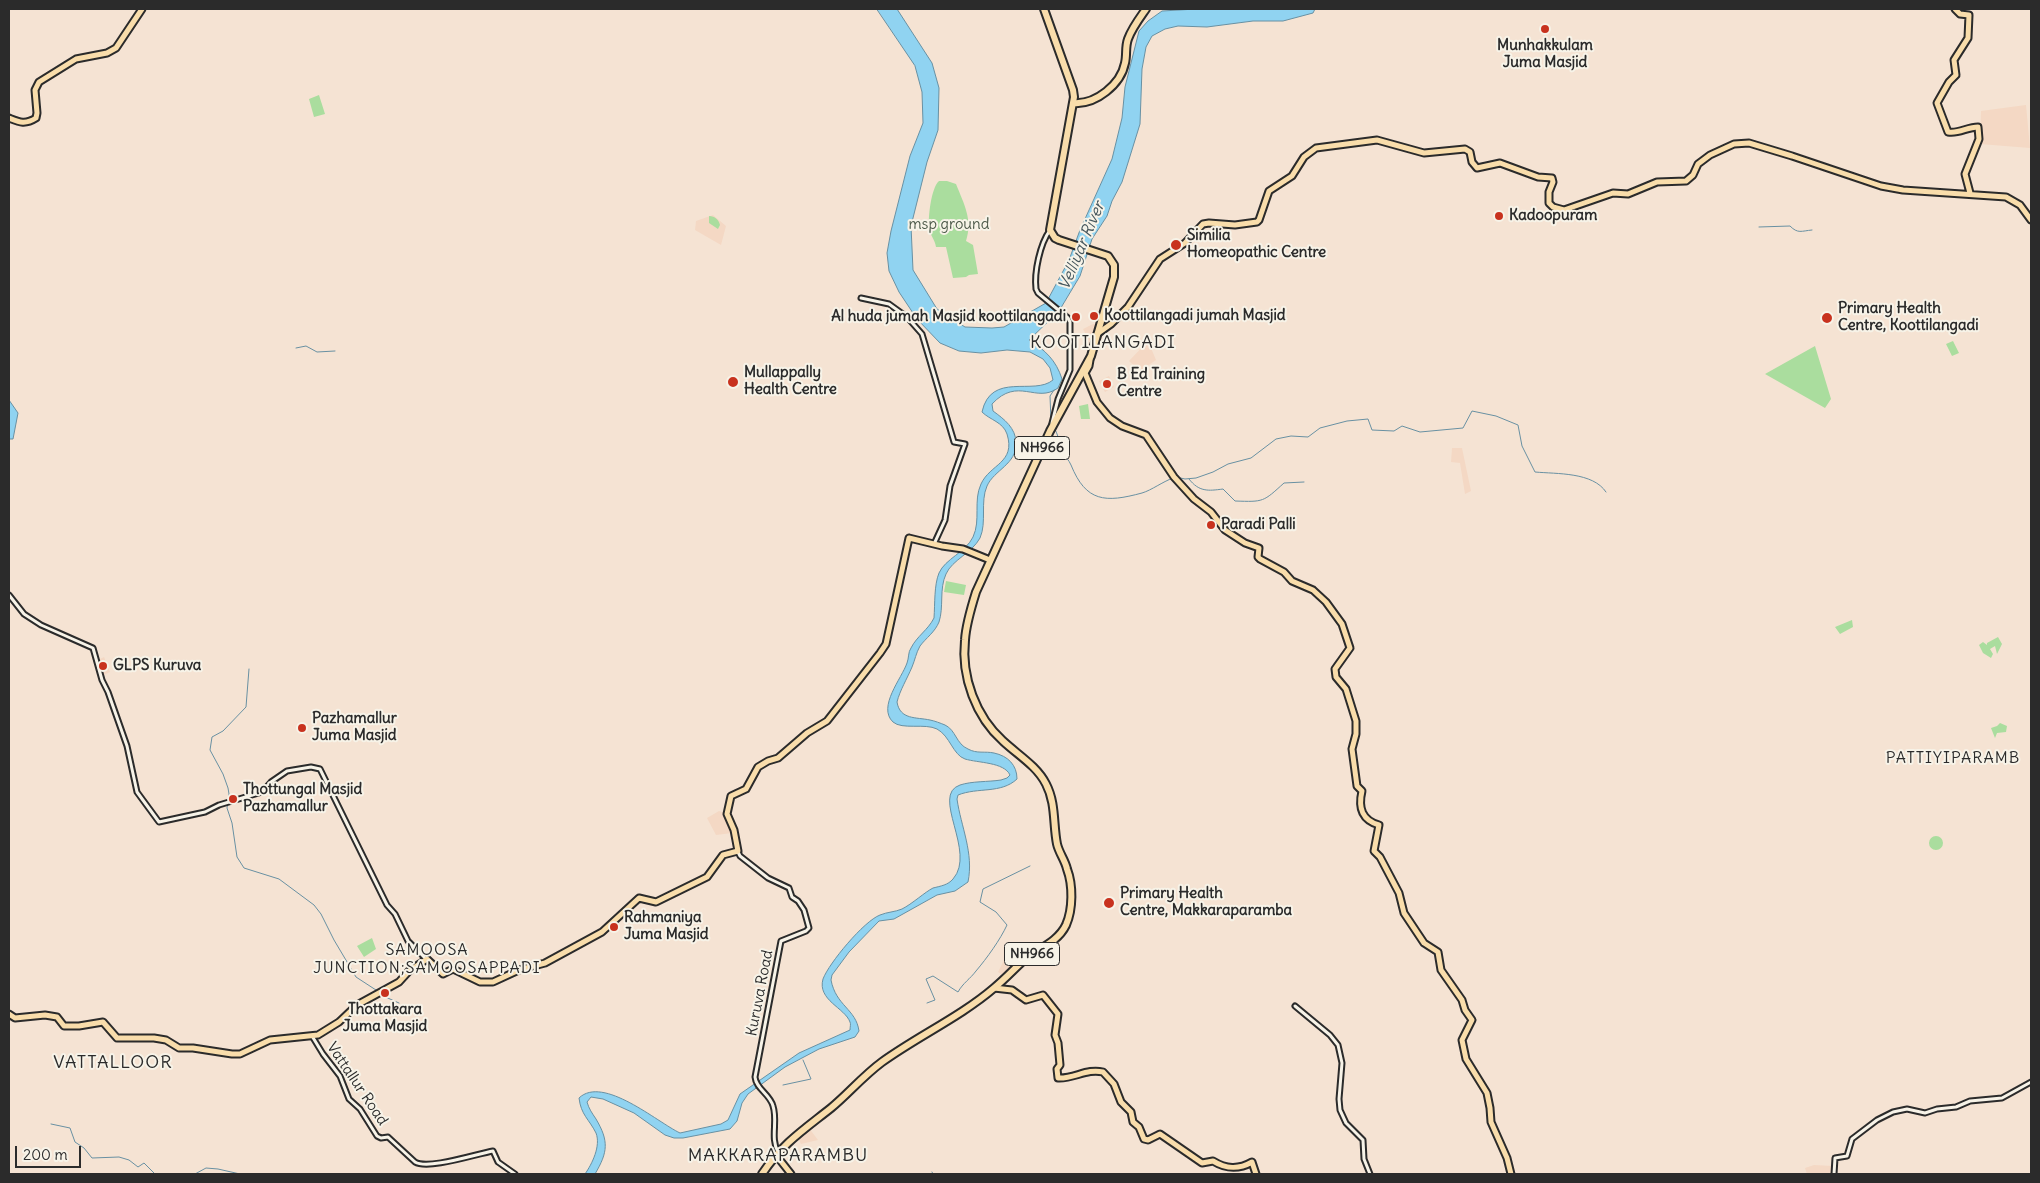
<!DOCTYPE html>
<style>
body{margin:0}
#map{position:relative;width:2040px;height:1183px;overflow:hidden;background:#f5e3d3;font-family:Delius,sans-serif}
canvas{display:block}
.frame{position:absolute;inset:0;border:10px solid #2b2b2b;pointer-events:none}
.scale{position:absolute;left:15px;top:1146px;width:66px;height:22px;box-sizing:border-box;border:2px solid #2b2b2b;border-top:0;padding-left:6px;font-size:15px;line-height:18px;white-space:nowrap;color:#2b2b2b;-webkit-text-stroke:4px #f7f3e8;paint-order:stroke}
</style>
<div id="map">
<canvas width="2040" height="1183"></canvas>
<div class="frame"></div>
<div class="scale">200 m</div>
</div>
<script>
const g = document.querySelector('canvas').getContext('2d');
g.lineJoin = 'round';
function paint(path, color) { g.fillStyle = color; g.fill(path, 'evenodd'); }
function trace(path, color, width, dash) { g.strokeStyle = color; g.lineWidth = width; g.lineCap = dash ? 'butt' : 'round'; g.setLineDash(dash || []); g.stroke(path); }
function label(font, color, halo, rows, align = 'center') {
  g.font = font + ' Delius,sans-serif'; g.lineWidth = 4; g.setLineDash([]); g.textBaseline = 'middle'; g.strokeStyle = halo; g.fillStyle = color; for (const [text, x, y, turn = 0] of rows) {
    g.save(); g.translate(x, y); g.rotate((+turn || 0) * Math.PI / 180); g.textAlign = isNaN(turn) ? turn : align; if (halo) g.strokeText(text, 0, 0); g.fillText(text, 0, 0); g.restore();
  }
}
paint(new Path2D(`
 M2026 105 2030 148 1980 144 1981 111Z
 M713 215 726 226 721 245 695 230 696 221Z
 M1093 324H1096L1090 342 1083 329Z
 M1148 341 1156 360 1140 371 1129 361Z
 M1109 376 1114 387 1105 392 1099 381Z
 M1452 448H1462L1471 491 1465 494 1460 463 1451 462Z
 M104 657 110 672 102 676 98 660Z
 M719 811 725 813 732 833 716 835 707 818Z
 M1004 960 1011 963 1004 976 998 972Z
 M809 1128 818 1140 801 1144 798 1138Z
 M1814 1165 1833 1166 1832 1174H1807L1805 1168Z`), '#f4d8c4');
paint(new Path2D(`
 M319 95 325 114 314 117 309 99Z
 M939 181H947L956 184C964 204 973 220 966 241L973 245 978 274 969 275 966 277 953 278 946 247H936C935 240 930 235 929 228 928 218 931 188 939 181Z
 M709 216C715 216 719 220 720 225L718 229 709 223Z
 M1953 341 1959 353 1952 356 1946 344Z
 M1815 346 1831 399 1825 408 1765 374Z
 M1088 404 1090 419H1081L1079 406Z
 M946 581 966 585 964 595 944 592Z
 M1852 620 1853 627 1840 634 1835 627Z
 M1998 637 2002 644 1997 654 1995 646 1990 649 1993 654 1991 658 1983 653 1979 645 1983 642 1987 645V643Z
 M2000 723 2007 726 2006 732 1997 733 1995 738 1991 728 1997 726Z
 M1929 843a7 7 0 1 1 14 0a7 7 0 1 1-14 0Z
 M372 938 376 949 364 957 357 946Z`), '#aadd9e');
const water = new Path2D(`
 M877 9H897L932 63 939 88 938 130 927 162 911 226 913 270 937 309 965 327 992 328 1004 327 1046 303 1069 260 1080 230 1112 159 1122 118 1125 87 1139 31 1148 21 1162 11 1196 9H1315L1313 13 1283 21H1253L1207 27 1178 26 1165 29 1152 36 1146 47 1142 69 1140 124 1122 182 1112 201 1107 216 1092 239 1080 276 1059 311 1029 340C1045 350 1056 360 1062 379L1058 388C1036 404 1018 376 992 404L993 411C1004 419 1016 428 1016 443 1017 464 994 470 987 486 980 502 987 522 980 538 972 553 952 560 946 574 939 589 944 607 939 622 935 632 926 638 920 646 916 653 915 660 912 667 907 679 900 690 897 702 900 720 916 717 930 720 935 721 940 723 945 725 956 730 956 744 968 749 977 754 985 751 994 753 1008 756 1017 765 1017 779 1001 794 978 787 958 795L957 799C961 827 974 853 968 882L955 891 937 895 894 919 879 921 849 952 832 975 831 980C836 1006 856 1009 859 1031L855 1037 819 1049 785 1067 748 1094 742 1103 737 1121 730 1129 683 1138H674L665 1135 634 1113 603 1099 591 1097 587 1102C589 1109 592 1113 596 1119 609 1141 608 1152 595 1174H585C592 1164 601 1146 596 1133 589 1119 581 1115 579 1098 603 1075 657 1122 680 1133L721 1124 728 1120 740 1094 799 1053 850 1030C850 1027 851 1024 850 1022 845 1008 817 1000 823 979 829 963 864 921 880 915 887 912 895 912 902 909 912 904 925 892 933 888 941 886 948 885 953 879 977 852 930 795 960 785 972 781 988 782 1001 780L1007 778 1010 775C1004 762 978 763 965 759 953 755 950 736 937 729 925 723 902 730 893 722 877 707 902 678 907 663 909 658 908 652 911 648 917 636 928 630 934 618 935 604 934 585 939 573 945 559 966 552 973 537 981 520 973 501 981 484 990 464 1016 463 1007 434 1003 422 990 420 982 412 991 371 1034 396 1053 380L1050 368 1043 359 1030 352 1007 350 981 353 959 351 940 343 917 319 899 292 889 271 887 253 891 231 910 156 923 123 922 92 915 66Z
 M9 400 18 413 13 439H9Z`);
paint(water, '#90d3f1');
trace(water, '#6890a2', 1);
trace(new Path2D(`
 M1759 227 1790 226C1798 234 1801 231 1812 230
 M296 348 306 346 317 352 335 351
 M1051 421 1050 396 1054 390
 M1054 427C1058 435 1060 443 1063 452 1065 457 1069 460 1071 465 1086 502 1105 503 1142 493 1152 490 1162 482 1173 478
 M1176 477 1185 479 1196 478 1213 472 1228 464 1251 458 1276 439 1291 436 1308 437 1320 428 1347 421 1368 419 1372 430 1394 431 1402 426 1420 432 1463 428 1472 411 1496 416 1518 425 1522 446 1535 472C1557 474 1593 472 1606 492
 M1189 479C1199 492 1208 491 1223 489L1235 501C1264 502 1263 502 1284 483L1304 482
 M249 669 246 707 223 731 212 737 210 750 223 774 228 788 229 794 227 808 232 823 237 857 244 868 279 879 314 905 321 914 334 940 356 977 379 992
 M381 995 399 1003
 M927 1003 935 1000 926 979 933 976 958 992C963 983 970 979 976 971 987 958 1000 940 1007 925L996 912 980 902 983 889 1030 866
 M783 1085 811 1079 803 1060
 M51 1124 70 1128 75 1142 84 1148 92 1158 119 1157 129 1160 138 1167 144 1163 155 1174
 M932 1172 933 1174
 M195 1174 206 1168 218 1169 240 1174
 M328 1174H332`), '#6890a2', 1);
const minor = new Path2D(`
 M1050 230C1040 244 1034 272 1036 289L1038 293 1068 318 1070 322V370L1058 399 1052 423
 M861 298 889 304 907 317 922 334 954 442 965 444 950 486 945 520 934 544
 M9 595 24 614 41 625 93 648 102 680 108 692 127 746 137 792 159 822 205 812 219 805 262 792 271 782 287 771 311 767 320 769 387 905 395 914 408 941 426 959
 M738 852 740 856 768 878 789 888 792 897 798 901 804 910 809 928 806 931 781 941 755 1077C756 1089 770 1094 773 1106 778 1121 770 1138 778 1152
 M1295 1006 1330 1035 1338 1045 1342 1063 1339 1099 1340 1110 1346 1123 1363 1140 1364 1159 1370 1174
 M312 1036 323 1054 340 1076 349 1099 360 1109 377 1136 381 1138 388 1137 415 1162C428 1170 476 1154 493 1151L498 1162 515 1174
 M1834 1174 1835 1158 1847 1156 1852 1139 1877 1120 1893 1112 1907 1109 1925 1113 1937 1109 1956 1107 1970 1101 2002 1098 2031 1082`);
const major = new Path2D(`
 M1955 9 1960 14 1969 15 1968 38 1954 60 1956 75 1949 82 1937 103 1948 132C1959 134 1967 127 1978 127L1979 139 1965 174 1970 193
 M9 118C19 122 25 125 36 118L37 113 35 90 39 82 76 59 107 53 116 48 142 9
 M1097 334 1111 324 1128 307 1160 259 1185 243 1203 224 1209 223 1235 225 1257 222 1259 220 1269 191 1292 176 1304 157 1316 148 1377 140 1424 153 1465 149 1470 152 1472 162 1477 168 1500 163 1538 177 1552 178 1553 182 1549 192V203L1553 207 1564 210 1613 193 1628 194 1657 182 1686 181 1693 175 1698 164 1710 155 1734 144 1749 143 1792 156 1881 186 1903 190 2006 197 2020 205 2031 220
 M1090 360 1089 366 1085 373 1097 402 1110 418 1122 426 1146 435 1174 477 1194 499 1211 512 1225 530 1245 543 1259 548 1258 557 1260 559 1284 572 1292 581 1313 590 1326 602 1342 624 1350 648 1335 669 1336 677 1346 689 1356 721V734L1352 749 1357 786 1362 791C1358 808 1362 820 1379 825L1374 851 1380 857 1399 893 1404 913 1424 943 1438 952 1441 970 1462 1000 1465 1010 1472 1020 1462 1040 1466 1059 1487 1093 1490 1108 1491 1122 1507 1158 1511 1174
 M994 988 1012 990 1026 1000 1043 995 1058 1014 1055 1035 1058 1043 1060 1065 1057 1069 1058 1078C1074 1079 1087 1068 1103 1072L1114 1084 1121 1102 1131 1112 1133 1122 1139 1127 1144 1139 1148 1140 1160 1134 1202 1163 1213 1161C1226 1169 1238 1170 1252 1162L1256 1174
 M9 1014 15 1018 45 1015 57 1017 64 1026H79L103 1022 117 1038H154L166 1040 179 1048H193L232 1054H240L270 1040 318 1035 339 1022 357 1005 399 982 409 971 427 959 443 974 453 969 480 982H493L519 970 545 963 602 932 639 898 656 902 707 877 723 855 738 851 734 830 727 814 731 796 746 789 758 767 768 761 778 758 807 733 827 721 880 653 886 644 909 538 942 546 963 549 990 560
 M776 1155 791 1174`);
const highway = new Path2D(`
 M1073 103C1096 105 1121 84 1125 63 1127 55 1125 47 1128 39 1132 28 1139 19 1146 9
 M762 1174C783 1143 802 1131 831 1108 848 1094 863 1076 882 1062 918 1036 960 1017 994 988 1005 979 1014 969 1025 959 1038 949 1058 942 1066 925 1073 909 1073 885 1067 869 1065 860 1059 853 1057 844 1053 824 1056 803 1046 784 1037 766 1018 755 1003 741 976 717 961 677 965 640 966 624 971 608 976 592L1050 431 1091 356 1114 277V265L1108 256 1059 240 1055 238 1050 230 1074 97 1073 90 1044 9`);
trace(minor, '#2b2b2b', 7);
trace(major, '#2b2b2b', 9);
trace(highway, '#2b2b2b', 10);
trace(minor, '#f7f3e8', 3);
trace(major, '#f9ddab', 5);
trace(highway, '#f9ddab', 6);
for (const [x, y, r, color] of [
 [1545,29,5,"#c8321e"],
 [1499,216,5,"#c8321e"],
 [1176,245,6,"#c8321e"],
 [1094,316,5,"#c8321e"],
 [1076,317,5,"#c8321e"],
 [1827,318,6,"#c8321e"],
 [733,382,6,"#c8321e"],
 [1107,384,5,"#c8321e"],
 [1211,525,5,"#c8321e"],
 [103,666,5,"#c8321e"],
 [302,728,5,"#c8321e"],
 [233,799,5,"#c8321e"],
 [1109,903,6,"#c8321e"],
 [614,927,5,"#c8321e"],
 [385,993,5,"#c8321e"]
]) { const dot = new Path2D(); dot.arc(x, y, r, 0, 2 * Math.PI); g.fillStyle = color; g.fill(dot); trace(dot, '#f7f3e8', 2); }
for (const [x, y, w] of [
 [1042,448,55],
 [1032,954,55]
]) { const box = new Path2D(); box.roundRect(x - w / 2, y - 11.5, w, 23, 4); g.fillStyle = '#f7f3e8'; g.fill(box); trace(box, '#2b2b2b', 1); }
label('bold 14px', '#2b2b2b', null, [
 ["NH966",1042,448],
 ["NH966",1032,954]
]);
label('bold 15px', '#2b2b2b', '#f7f3e8', [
 ["Munhakkulam",1545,46,"center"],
 ["Juma Masjid",1545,63,"center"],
 ["Kadoopuram",1509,216],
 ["Similia",1187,236],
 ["Homeopathic Centre",1187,253],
 ["Primary Health",1838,309],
 ["Centre, Koottilangadi",1838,326],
 ["Koottilangadi jumah Masjid",1104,316],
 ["Al huda jumah Masjid koottilangadi",1066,317,"right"],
 ["Mullappally",744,373],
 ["Health Centre",744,390],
 ["B Ed Training",1117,375],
 ["Centre",1117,392],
 ["Paradi Palli",1221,525],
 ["GLPS Kuruva",113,666],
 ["Pazhamallur",312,719],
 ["Juma Masjid",312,736],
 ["Thottungal Masjid",243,790],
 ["Pazhamallur",243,807],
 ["Primary Health",1120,894],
 ["Centre, Makkaraparamba",1120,911],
 ["Rahmaniya",624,918],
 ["Juma Masjid",624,935],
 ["Thottakara",385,1010,"center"],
 ["Juma Masjid",385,1027,"center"]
], 'left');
label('15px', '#4b5848', '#f7f3e8', [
 ["msp ground",949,225]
]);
label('15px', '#2b2b2b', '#f7f3e8', [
 ["Kuruva Road",760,993,-79],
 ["Vattallur Road",357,1084,56]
]);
label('italic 16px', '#44555c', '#f7f3e8', [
 ["Velliyar River",1082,246,-67]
]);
g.letterSpacing = '1px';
label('16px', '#2b2b2b', '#f7f3e8', [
 ["PATTIYIPARAMB",1953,758],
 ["SAMOOSA",427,950],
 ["JUNCTION;SAMOOSAPPADI",427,968]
]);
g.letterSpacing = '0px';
g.letterSpacing = '1px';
label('18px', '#2b2b2b', '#f7f3e8', [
 ["KOOTILANGADI",1103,343],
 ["VATTALLOOR",113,1063],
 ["MAKKARAPARAMBU",778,1156]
]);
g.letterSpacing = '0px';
</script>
